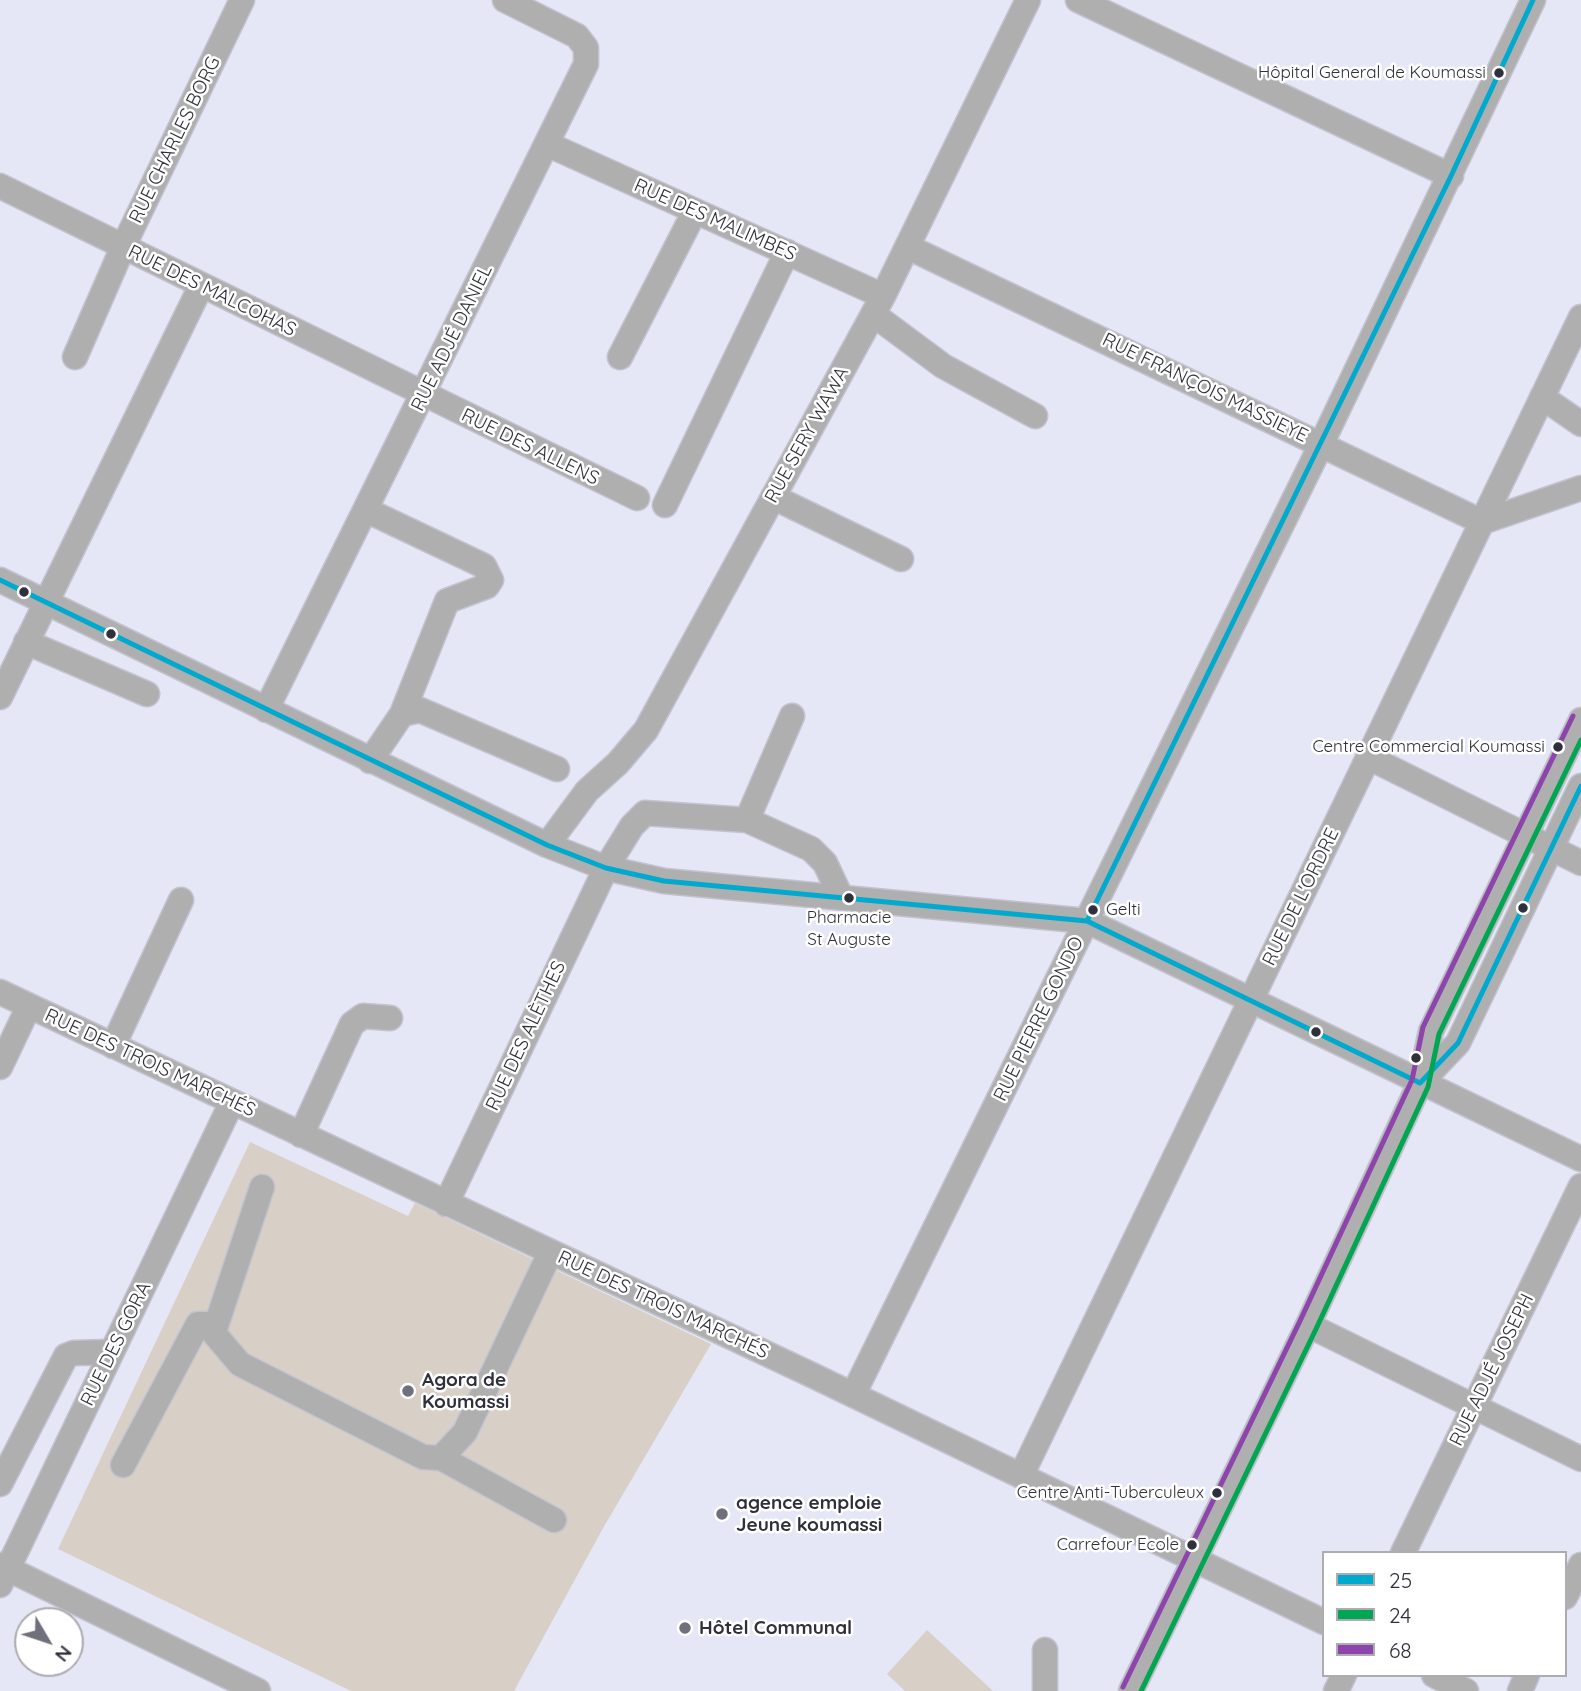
<!DOCTYPE html>
<meta charset="utf-8">
<style>
body{margin:0}
#map{position:relative;width:1581px;height:1691px;overflow:hidden;background:#e5e7f6;font-family:Quicksand,sans-serif}
canvas{display:block}
.legend{position:absolute;left:1322px;top:1551px;width:245px;height:126px;box-sizing:border-box;background:#fff;border:2px solid #acacb1;margin:0;padding:9px 12px;list-style:none;font-size:21px;color:#2f303b}
.legend li{display:flex;align-items:center;gap:14px;height:35px}
.legend b{width:35px;border:2px solid #acacb1}
.north{position:absolute;left:14px;top:1607px;width:70px;height:70px;box-sizing:border-box;background:#fff;border:2px solid #acacb1;border-radius:50%;rotate:129deg;font-size:19px;font-weight:700;line-height:28px;text-align:center;color:#2f303b}
.north::after{content:'';display:block;margin:auto;width:24px;height:32px;background:#6f707c;clip-path:polygon(50% 0,100% 100%,50% 72%,0 100%)}
</style>
<div id="map">
<canvas width="1581" height="1691"></canvas>
<ul class="legend">
<li><b style="height:9px;background:#00a9ce"></b>25</li>
<li><b style="height:9px;background:#00a651"></b>24</li>
<li><b style="height:9px;background:#8e44ad"></b>68</li>
</ul>
<div class="north">N</div>
</div>
<script>
const g = document.querySelector('canvas').getContext('2d');
g.lineJoin = 'round';
function paint(path, color) { g.fillStyle = color; g.fill(path, 'evenodd'); }
function trace(path, color, width, dash) { g.strokeStyle = color; g.lineWidth = width; g.lineCap = dash ? 'butt' : 'round'; g.setLineDash(dash || []); g.stroke(path); }
function label(font, color, halo, rows, align = 'center') {
  g.font = font + ' Quicksand,sans-serif'; g.lineWidth = 5; g.setLineDash([]); g.textBaseline = 'middle'; g.strokeStyle = halo; g.fillStyle = color; for (const [text, x, y, turn = 0] of rows) {
    g.save(); g.translate(x, y); g.rotate((+turn || 0) * Math.PI / 180); g.textAlign = isNaN(turn) ? turn : align; if (halo) g.strokeText(text, 0, 0); g.fillText(text, 0, 0); g.restore();
  }
}
paint(new Path2D(`
 M250 1142 408 1216 415 1203 711 1344 602 1530 514 1691H351L58 1549Z
 M927 1630 993 1691H905L887 1674Z`), '#d8cfc7');
const minor = new Path2D(`
 M1078 0 1451 176
 M547 144 883 296
 M0 186 637 498
 M908 247 1482 522 1581 488
 M873 314 943 366 1035 416
 M75 357 123 247 242 0
 M620 357 695 211
 M1542 397 1581 424
 M773 497 901 559
 M665 505 787 252
 M366 510 484 566 491 580 487 586 447 601 402 714
 M0 580 547 845 606 868 664 881 1087 921 1581 1159
 M26 642 147 694
 M0 697 201 286
 M266 710 586 64V48L577 36 505 0
 M1368 757 1581 863
 M370 761 402 714 420 710 557 769
 M747 820 792 716
 M547 845 587 791 618 763 646 730 883 296 1028 0
 M0 992 814 1376 1324 1622
 M113 1046 181 900
 M0 1067 29 1006
 M1420 1083 1458 1043 1581 786
 M301 1135 352 1024 363 1016 390 1018
 M446 1204 606 868 632 826 645 813 747 820 811 849 825 863 841 897
 M1308 1325 1581 1459
 M214 1332 262 1187
 M853 1395 1319 449 1533 0
 M441 1458 465 1432 550 1253
 M123 1465 198 1324H206L240 1364 423 1457 441 1458 554 1520
 M1021 1476 1581 317
 M0 1484 66 1356 74 1353 111 1352
 M1403 1553 1581 1186
 M0 1565 258 1691
 M0 1585 232 1102
 M1565 1597 1581 1565
 M1045 1650V1691
 M1434 1675 1466 1691
 M1131 1691 1308 1325 1420 1083 1431 1031 1581 720
 M1336 1691 1344 1675
 M1520 1691 1527 1675`);
trace(minor, '#c2c3cf', 27);
trace(minor, '#afafb0', 24);
trace(new Path2D(`
 M0 580 547 845 606 868 664 881 1087 921 1420 1083 1458 1043 1581 786
 M1087 921 1451 176 1533 0`), '#00a9ce', 5);
trace(new Path2D(`
 M1141 1691 1316 1329 1428 1087 1439 1034 1581 740`), '#00a651', 5);
trace(new Path2D(`
 M1123 1687 1300 1321 1412 1080 1423 1027 1573 716`), '#8e44ad', 5);
for (const [x, y, r, color] of [
 [1499,73,6,"#2f303b"],
 [24,592,6,"#2f303b"],
 [111,634,6,"#2f303b"],
 [1558,747,6,"#2f303b"],
 [849,898,6,"#2f303b"],
 [1523,908,6,"#2f303b"],
 [1093,910,6,"#2f303b"],
 [1316,1032,6,"#2f303b"],
 [1416,1058,6,"#2f303b"],
 [408,1391,7,"#6f707c"],
 [1217,1493,6,"#2f303b"],
 [722,1514,7,"#6f707c"],
 [1192,1545,6,"#2f303b"],
 [685,1628,7,"#6f707c"]
]) { const dot = new Path2D(); dot.arc(x, y, r, 0, 2 * Math.PI); g.fillStyle = color; g.fill(dot); trace(dot, '#fff', 2.5); }
label('17px', '#2f303b', '#fff', [
 ["Hôpital General de Koumassi",1486,73],
 ["Centre Commercial Koumassi",1545,747],
 ["Gelti",1106,910,"left"],
 ["Pharmacie",849,918,"center"],
 ["St Auguste",849,940,"center"],
 ["Centre Anti-Tuberculeux",1204,1493],
 ["Carrefour Ecole",1179,1545]
], 'right');
label('19px', '#2f303b', '#fff', [
 ["RUE CHARLES BORG",175,140,-64],
 ["RUE DES MALIMBES",715,220,24],
 ["RUE DES MALCOHAS",212,291,26],
 ["RUE ADJÉ DANIEL",452,338,-64],
 ["RUE FRANÇOIS MASSIEYE",1205,388,26],
 ["RUE SERY WAWA",807,435,-61],
 ["RUE DES ALLENS",530,447,26],
 ["RUE DE L'ORDRE",1301,897,-64],
 ["RUE PIERRE GONDO",1039,1019,-64],
 ["RUE DES ALÈTHES",526,1036,-65],
 ["RUE DES TROIS MARCHÉS",150,1063,25],
 ["RUE DES TROIS MARCHÉS",663,1305,25],
 ["RUE DES GORA",116,1344,-64],
 ["RUE ADJÉ JOSEPH",1492,1370,-64]
]);
label('bold 19px', '#2f303b', '#fff', [
 ["Agora de",422,1380],
 ["Koumassi",422,1402],
 ["agence emploie",736,1503],
 ["Jeune koumassi",736,1525],
 ["Hôtel Communal",699,1628]
], 'left');
</script>
